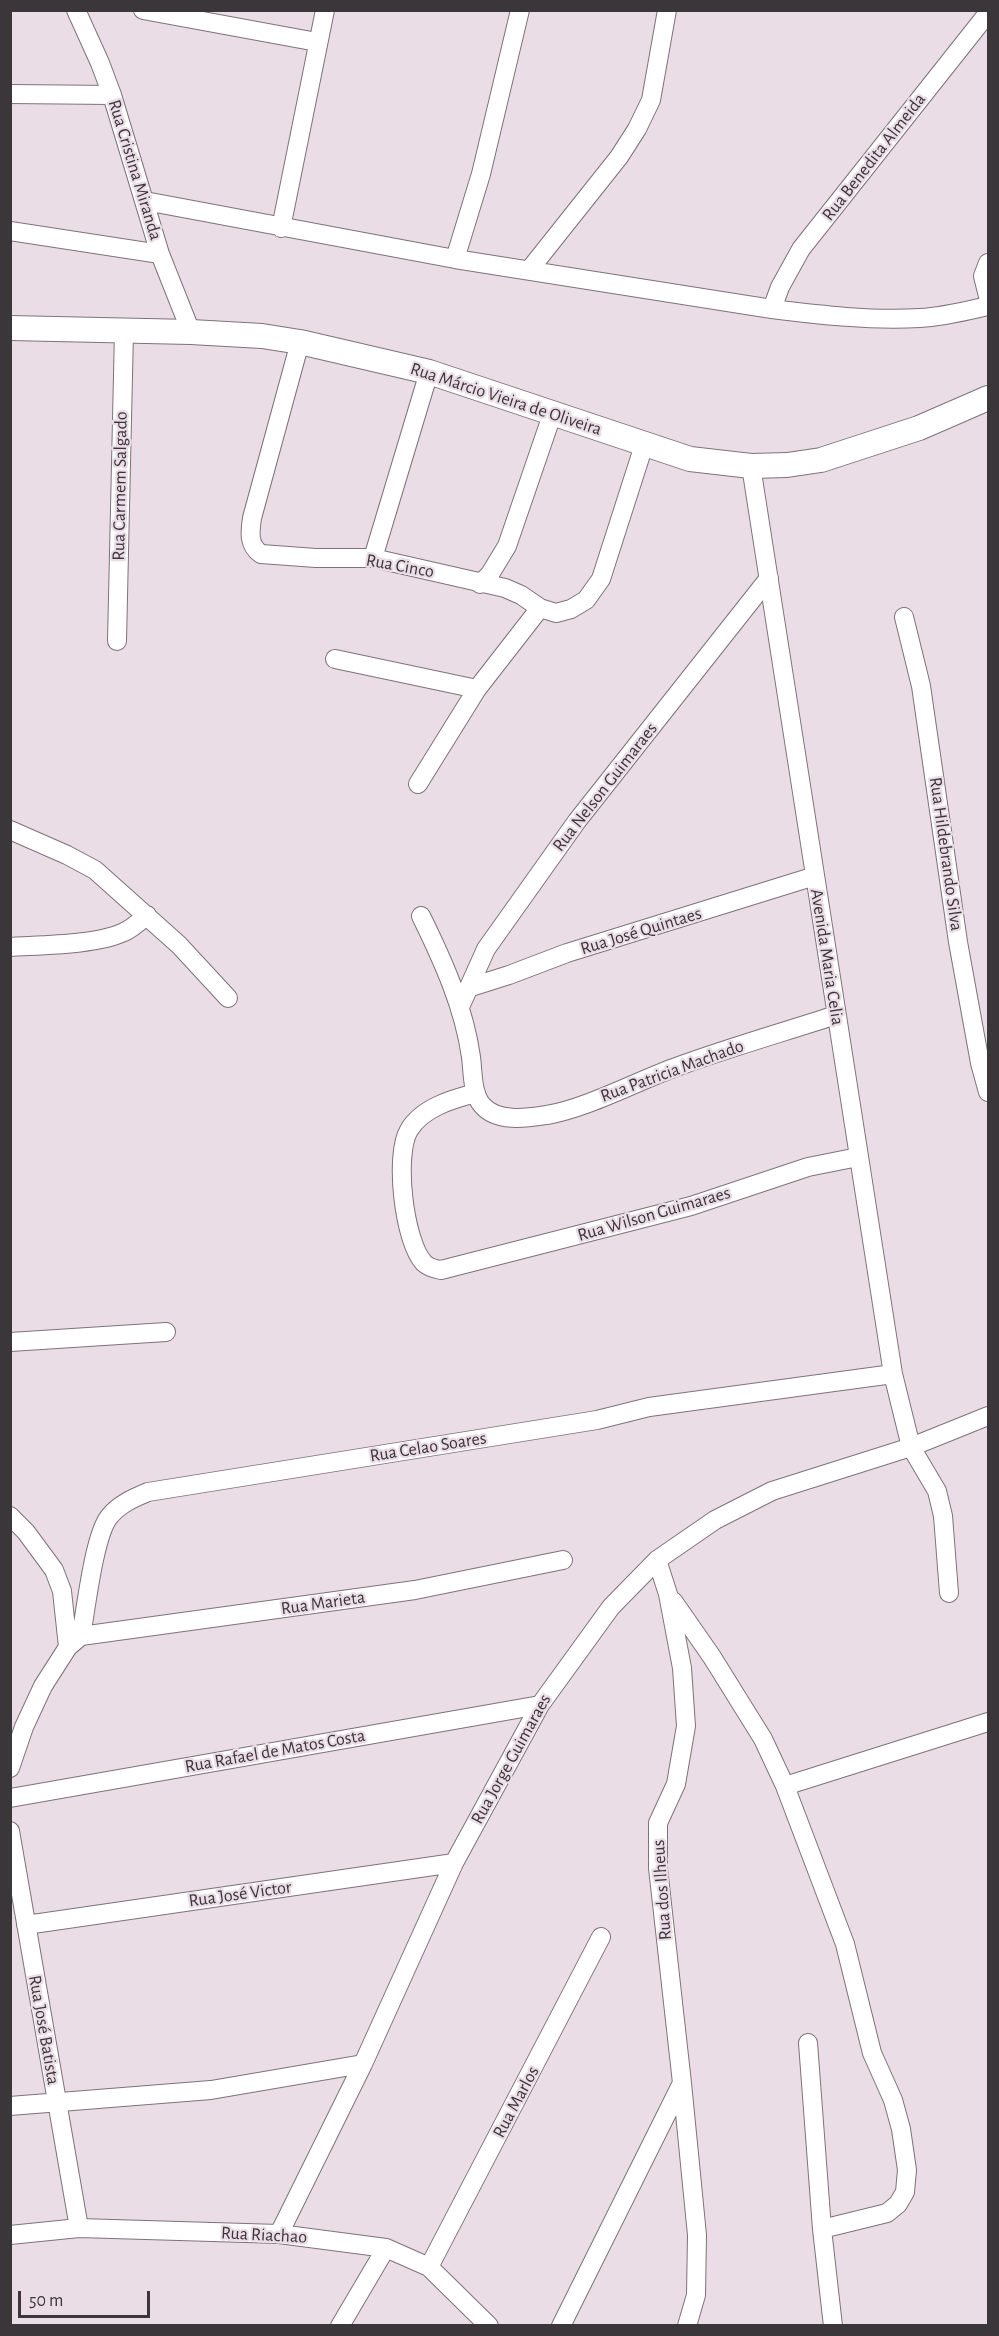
<!DOCTYPE html>
<meta charset="utf-8">
<style>
body{margin:0}
#map{position:relative;width:999px;height:2336px;overflow:hidden;background:#ebdde6;font-family:"Alegreya Sans",sans-serif}
canvas{display:block}
.frame{position:absolute;inset:0;border:12px solid #3b3639;pointer-events:none}
.scale{position:absolute;left:18px;top:2291px;width:132px;height:27px;box-sizing:border-box;border:3px solid #3b3639;border-top:0;padding-left:8px;font-size:18px;line-height:21px;white-space:nowrap;color:#3b3639;-webkit-text-stroke:4px #ebdde6;paint-order:stroke}
</style>
<div id="map">
<canvas width="999" height="2336"></canvas>
<div class="frame"></div>
<div class="scale">50 m</div>
</div>
<script>
const g = document.querySelector('canvas').getContext('2d');
g.lineJoin = 'round';
function trace(path, color, width, dash) { g.strokeStyle = color; g.lineWidth = width; g.lineCap = dash ? 'butt' : 'round'; g.setLineDash(dash || []); g.stroke(path); }
function label(font, color, halo, rows, align = 'center') {
  g.font = font + ' "Alegreya Sans",sans-serif'; g.lineWidth = 4.5; g.setLineDash([]); g.textBaseline = 'middle'; g.strokeStyle = halo; g.fillStyle = color; for (const [text, x, y, turn = 0] of rows) {
    g.save(); g.translate(x, y); g.rotate((+turn || 0) * Math.PI / 180); g.textAlign = isNaN(turn) ? turn : align; if (halo) g.strokeText(text, 0, 0); g.fillText(text, 0, 0); g.restore();
  }
}
const minor = new Path2D(`
 M76 10 100 63 112 95 160 254 191 332
 M143 10 317 42
 M10 94 112 95
 M145 201 455 259 772 309C821 315 871 321 920 318 943 317 966 311 988 306
 M281 228 325 10
 M10 231 160 254
 M455 259 481 174 520 10
 M988 263 983 276 988 296
 M530 269 619 157 637 129 651 100 667 10
 M772 309 780 287 801 249 988 13
 M300 342 252 518C250 532 248 545 261 554L316 558H373L505 588 521 595 540 608 556 613 571 609 586 600 601 579 644 445
 M751 466 893 1374 911 1447 937 1491 943 1516 949 1593
 M373 558 429 372
 M480 584 490 574 507 546 553 412
 M904 617 921 686 958 942 980 1063 988 1092
 M117 641 124 331
 M335 659 477 689
 M418 784 477 689 540 608
 M10 830 67 855 95 870 179 945 228 998
 M421 916C443 961 464 1007 471 1057 473 1072 472 1094 482 1105 497 1123 527 1118 547 1115 588 1108 639 1080 679 1066 731 1047 784 1032 836 1015
 M10 947C41 945 97 945 124 932 133 928 140 921 147 915
 M468 988 509 975 567 953 815 876
 M460 1007 486 949 577 821 769 578
 M476 1093C452 1099 422 1108 409 1130 394 1155 404 1242 424 1263 428 1267 435 1269 441 1270L691 1206 808 1167 858 1157
 M10 1342 166 1332
 M10 1516 26 1532 54 1570 62 1591 68 1647 43 1686 24 1727 10 1768
 M657 1560 668 1594 682 1668 686 1726 676 1784 658 1823V1868L682 2083 697 2235 696 2295 687 2326
 M673 1601 712 1657 763 1739 785 1786 845 1944 872 2053 893 2100 901 2129 907 2170 905 2192 898 2204 887 2213 822 2229
 M81 1636 415 1590 563 1560
 M68 1647 81 1636C86 1609 94 1536 109 1517 119 1504 134 1498 148 1492L597 1420 649 1407 893 1374
 M785 1786 988 1722
 M10 1798 540 1705
 M10 1831 79 2228
 M26 1925 454 1863
 M808 2043 822 2229 833 2326
 M10 2106 211 2090 363 2064
 M279 2234 363 2064 454 1863 540 1705 611 1607 657 1560 715 1520 772 1491 911 1447 988 1416
 M10 2235 79 2228 279 2234 386 2248 429 2267 489 2326
 M429 2267 601 1937
 M340 2326 386 2248
 M561 2326 682 2083`);
const major = new Path2D(`
 M10 328 191 332 262 336 300 342 429 372 690 459 751 466 787 465 821 460 919 428 988 398`);
trace(minor, '#7e727b', 20);
trace(major, '#7e727b', 26);
trace(minor, '#fff', 18);
trace(major, '#fff', 24);
label('18px', '#3b3639', '#ebdde6', [
 ["Rua Benedita Almeida",874,157,-52],
 ["Rua Cristina Miranda",135,170,73],
 ["Rua Márcio Vieira de Oliveira",506,399,18],
 ["Rua Carmem Salgado",120,486,-89],
 ["Rua Cinco",400,566,10],
 ["Rua Nelson Guimaraes",605,787,-52],
 ["Rua Hildebrando Silva",946,854,82],
 ["Rua José Quintaes",641,931,-17],
 ["Avenida Maria Celia",827,957,81],
 ["Rua Patricia Machado",672,1071,-20],
 ["Rua Wilson Guimaraes",654,1214,-16],
 ["Rua Celao Soares",428,1447,-9],
 ["Rua Marieta",323,1603,-8],
 ["Rua Rafael de Matos Costa",275,1751,-10],
 ["Rua Jorge Guimaraes",511,1759,-61],
 ["Rua dos Ilheus",662,1890,-94],
 ["Rua José Victor",240,1894,-8],
 ["Rua José Batista",44,2030,80],
 ["Rua Marlos",516,2102,-62],
 ["Rua Riachao",264,2235,3]
]);
</script>
